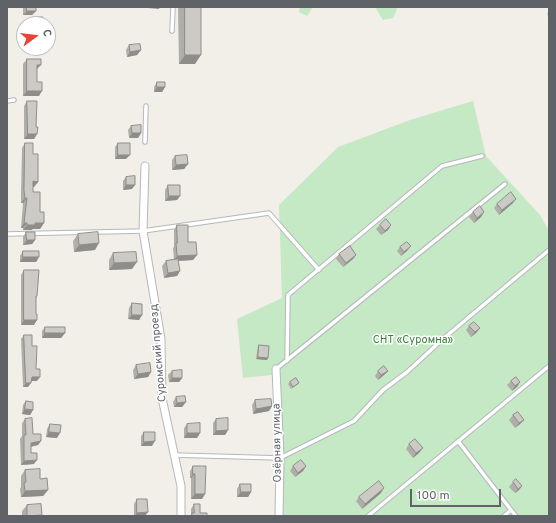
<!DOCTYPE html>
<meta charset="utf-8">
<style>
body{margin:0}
#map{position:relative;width:556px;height:523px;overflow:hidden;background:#f1efe8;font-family:Overpass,sans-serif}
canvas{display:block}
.frame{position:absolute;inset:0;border:8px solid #5f6368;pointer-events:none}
.north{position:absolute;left:16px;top:16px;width:40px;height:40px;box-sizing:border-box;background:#fff;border:1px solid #bfc1c3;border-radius:50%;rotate:75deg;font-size:11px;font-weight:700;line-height:16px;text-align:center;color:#5f6368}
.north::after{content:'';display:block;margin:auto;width:14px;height:18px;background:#ea4335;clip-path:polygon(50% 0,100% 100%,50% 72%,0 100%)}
.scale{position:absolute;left:410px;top:489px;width:91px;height:18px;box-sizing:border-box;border:2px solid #5f6368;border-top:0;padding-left:5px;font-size:12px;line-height:14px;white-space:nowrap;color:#5f6368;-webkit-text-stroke:3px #fff;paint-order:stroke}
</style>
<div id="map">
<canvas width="556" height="523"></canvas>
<div class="frame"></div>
<div class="north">С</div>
<div class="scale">100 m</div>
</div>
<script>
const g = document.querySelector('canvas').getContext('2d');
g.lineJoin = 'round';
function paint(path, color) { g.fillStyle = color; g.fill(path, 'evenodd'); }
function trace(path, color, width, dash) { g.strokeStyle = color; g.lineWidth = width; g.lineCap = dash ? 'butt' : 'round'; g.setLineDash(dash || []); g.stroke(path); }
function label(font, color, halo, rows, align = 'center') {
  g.font = font + ' Overpass,sans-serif'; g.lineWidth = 3; g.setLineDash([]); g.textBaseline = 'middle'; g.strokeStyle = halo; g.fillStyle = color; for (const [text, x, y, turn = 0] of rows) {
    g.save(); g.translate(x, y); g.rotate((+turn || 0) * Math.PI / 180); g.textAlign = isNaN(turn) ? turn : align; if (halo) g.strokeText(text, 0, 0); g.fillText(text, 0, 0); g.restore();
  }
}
paint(new Path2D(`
 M300 7H313L307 16 299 12Z
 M375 7H398L393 18 383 20Z
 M473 101 486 156 540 215 549 231V516H282L283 455 280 374 243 378 237 319 282 298 279 205 338 147 410 120Z`), '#c5e8c5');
trace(new Path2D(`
 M548 14 549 16`), '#aadaff', 2);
const lane = new Path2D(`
 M172 31 173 7
 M7 101 14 100
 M145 142 146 106
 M7 234 143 231 269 213 319 270
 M287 361 288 295 442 166 482 156
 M276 369 505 184
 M458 441 511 510 504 516
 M174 455 280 458 354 421 383 390 407 372 444 338 549 250
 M511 510 516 516
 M368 516 549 366`);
const street = new Path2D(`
 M145 166 143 231 161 339 162 398 181 486V516
 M276 369 280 458 279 516`);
trace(lane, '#b5b8bc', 5.5);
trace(street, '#b5b8bc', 9);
trace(lane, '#fff', 3.5);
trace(street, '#fff', 7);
paint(new Path2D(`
 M23 7H36V11L32 15H23Z
 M178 7H201L195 64H179Z
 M33 17 43 24H30V22Z
 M24 37V48H32H23V38Z
 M129 45 141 50 137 55 127 57 126 50Z
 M27 59 37 69V82L39 96H23V64Z
 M157 82 165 87 162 92H154V87Z
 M27 101 36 127 37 134 34 139H24V106Z
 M131 126 141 133 138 138H129L128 130Z
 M25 143 33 154 38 182 34 187H33V192L44 223 40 229H33L31 230H23V228H21L23 203H21V195L22 148Z
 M118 143 126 159H115V147Z
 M175 156 188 164 184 169 172 170V160Z
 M126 177 132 189 123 190V181Z
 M168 185 180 196 177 200 165 201V190Z
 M513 203 499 215 494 208 497 204Z
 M473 212H484L481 217 474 223 469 217Z
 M177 225 197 255 193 260 178 261 180 271 177 276 164 278 162 266 166 261 174 260 173 248 174 247V230Z
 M380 225H391L388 230 381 235 376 229Z
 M26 232 35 240 32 244 23 245V237Z
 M78 234 95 250 74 252 73 241Z
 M400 247 407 251 401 256 397 251Z
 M23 251 39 257 36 262H20V256Z
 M113 253 132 269 109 270V260Z
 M339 254 356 255 353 259 343 267 336 259Z
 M24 270 37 296 36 299 34 325H21V275Z
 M132 303 142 315 139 320 128 319 129 308Z
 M469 326 480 328 476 333 471 337 466 330Z
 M45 327 65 333 61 338H42V331Z
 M24 335 32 346 36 369 37 381H31L28 387H23L21 339Z
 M259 345 267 360 256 359 258 347Z
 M136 365 151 372 148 377 134 379 133 370Z
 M172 371 182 378 179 382H169L168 375Z
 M378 371H388L384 375 378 380 375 376Z
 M511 381 520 382 517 387 512 391 507 385Z
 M290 382 299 383 297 385 291 389 288 384Z
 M176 397 186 402 182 407H174L173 402Z
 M255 400 272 406 269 411 253 414 252 405Z
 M26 401 33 410 30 415 22 414 23 405Z
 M513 415 524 420 520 424 515 428 509 420Z
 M25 419 33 434 41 441 38 445 31 447V453L34 464 21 465 20 439 22 436V423Z
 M216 419 228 430 225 435H213V423Z
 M50 424 57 438 46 437 47 429Z
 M187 424 200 433 197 438H184V428Z
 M144 432 152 446H141V436Z
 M409 444 419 453 413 458 406 449Z
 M193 466 205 494 202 499H191V478H190V471Z
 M293 466H306L303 471 295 477 290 471Z
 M25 470 40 479 48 490 43 496 21 497 20 489 21 487V476Z
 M513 482 522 486 519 490 515 493 509 487Z
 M240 484 251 492 248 497H237V489Z
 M381 493 362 509 356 501 359 497Z
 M137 499 145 516H134V504Z
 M194 504 200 513 207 516H190L191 515V509Z
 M27 505 42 516H22V511Z`), '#afaea9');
paint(new Path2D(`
 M149 7H160L159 9 148 8Z
 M27 11H36L32 15H23Z
 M141 50 137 55 127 57 130 52Z
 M185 55H201L195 64H179Z
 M37 65H41L37 69Z
 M157 87H165L162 92H154Z
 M27 91H42L39 96H23Z
 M132 133H141L138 138H129Z
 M28 134H37L34 139H24Z
 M118 155H130L126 159H115Z
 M188 164 184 169 172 170 176 165Z
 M33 181 38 182 34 187H29Z
 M126 185H135L132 189 123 190Z
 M169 196H180L177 200 165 201Z
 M25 198H27L23 203H21Z
 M516 199 513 203 499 215 502 210Z
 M484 212 481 217 474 223 477 218Z
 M24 223H27L23 228H21Z
 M35 223H44L40 229H33L31 230H23L27 225Z
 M391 225 388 230 381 235Z
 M27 240H35L32 244 23 245Z
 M99 243 95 250 74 252 79 245Z
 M411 246 407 251 401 256 404 252Z
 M197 255 193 260 174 261 177 256Z
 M356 255 353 259 343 267 346 263Z
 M23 257H39L36 262H20Z
 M137 262 132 269 109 270 114 263Z
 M180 271 177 276 164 278 168 273Z
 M132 315H142L139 320 128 319Z
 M24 320H37L34 325H21Z
 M480 328 476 333 471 337 475 332Z
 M45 333H65L61 338H42Z
 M258 357 268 358 267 360 256 359Z
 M388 371 384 375 378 380 381 375Z
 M151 372 148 377 134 379 138 374Z
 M32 377H40L37 381H28Z
 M172 378H182L179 382H169Z
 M520 382 517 387 512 391 515 386Z
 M26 383H31L28 387H23Z
 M186 402 182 407H174L177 403Z
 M272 406 269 411 253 414 256 409Z
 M25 409 33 410 30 415 22 414Z
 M524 420 520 424 515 428 519 423Z
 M228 430 225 435H213L216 431Z
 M49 432 60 433 57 438 46 437Z
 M187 433H200L197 438H184Z
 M41 441 38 445 28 447 31 443Z
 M155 441 152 446H141L144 442Z
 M423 448 419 453 413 458 416 453Z
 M37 460 34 464 21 465 24 461Z
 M306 466 303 471 295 477 298 473Z
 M193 474H195L191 478H190Z
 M522 486 519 490 515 493 518 489Z
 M384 488 381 493 362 509 365 504Z
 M48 490 43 496 21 497 25 491Z
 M241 492H251L248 497H237Z
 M195 494H205L202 499H191Z
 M148 512 145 516H135L137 513Z`), '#8f8d8a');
const building = new Path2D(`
 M27 7H36V11H27Z
 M185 7H201V55H185Z
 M33 17H43V24H33Z
 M140 44 141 50 130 52 129 45Z
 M27 59H41V65H37V82H42V91H27Z
 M157 82H165V87H157Z
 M27 101H37L36 127H38L37 134H28Z
 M141 125V133H132L131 126Z
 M25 143H33V154H38V182L33 181V192H40V212H44V223H35V225H27V223H24L27 198H25L24 190Z
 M118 143H130V155H118Z
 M187 155 188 164 176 165 175 156Z
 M135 176V185H126V177Z
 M168 185H180V196H169Z
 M511 192 516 199 502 210 497 204Z
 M480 206 484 212 477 218 473 212Z
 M386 219 391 225 385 231 380 225Z
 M177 225H188V242H196L197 255 177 256 176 243H177Z
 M26 232H35V240H27Z
 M98 232 99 243 79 245 78 234Z
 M407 242 411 246 404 252 400 247Z
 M350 246 356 255 346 263 339 254Z
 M23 251H39V257H23Z
 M136 252 137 262 114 263 113 253Z
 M178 259 180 271 168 273 166 261Z
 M24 270H39L37 296H36V314H37V320H24Z
 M132 303 142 304V315H132Z
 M474 322 480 328 475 332 469 326Z
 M45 327H65V333H45Z
 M24 335H32V346H37L36 369H40V377H32L31 383H26Z
 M259 345 269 346 268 358 258 357Z
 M150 363 151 372 138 374 136 365Z
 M384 366 388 371 381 375 378 371Z
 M182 370V378H172V371Z
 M516 377 520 382 515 386 511 381Z
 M296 378 299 383 293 387 290 382Z
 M185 396 186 402 177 403 176 397Z
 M271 399 272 406 256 409 255 400Z
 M26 401 33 402V410L25 409Z
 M518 412 524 420 519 423 513 415Z
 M32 418 33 434H41V441L31 443V453H37V460L24 461V435H26L25 419Z
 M228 418V430L216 431V419Z
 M200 423V433H187V424Z
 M50 424 61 425 60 433 49 432Z
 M144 432H155V441L144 442Z
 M415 439 423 448 416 453 409 444Z
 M301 460 306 466 298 473 293 466Z
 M193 466H206L205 494H195V474H193Z
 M40 469V479L47 478 48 490 25 491 24 483 26 482 25 470Z
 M516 479 522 486 518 489 513 482Z
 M379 481 384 488 365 504 359 497Z
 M240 484H251V492H241Z
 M137 499H147L148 512 137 513Z
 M41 504 42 515 27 516V505Z
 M194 504H200V513H207V516H192V513H194Z`);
paint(building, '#cccac5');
trace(building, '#8f8d8a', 1);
label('11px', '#348238', '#fff', [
 ["СНТ «Суромна»",413,341]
]);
label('11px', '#5f6368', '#fff', [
 ["Суромский проезд",159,353,-95],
 ["Озёрная улица",278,443,-91]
]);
</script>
